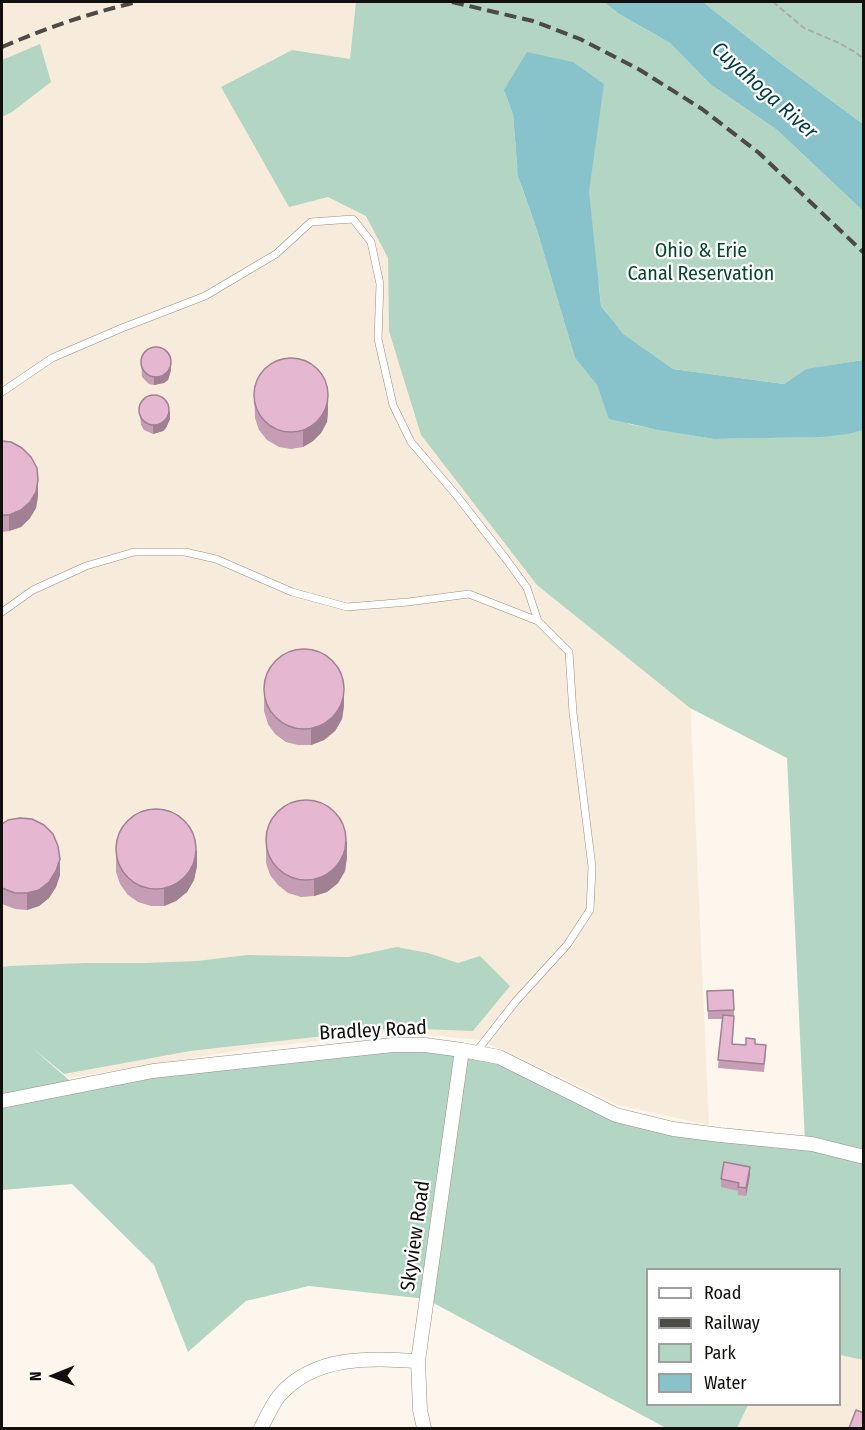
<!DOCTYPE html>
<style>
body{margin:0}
#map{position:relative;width:865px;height:1430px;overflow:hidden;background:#fcf6ed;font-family:"Fira Sans Condensed",sans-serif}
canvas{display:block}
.frame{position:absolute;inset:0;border:3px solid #12100d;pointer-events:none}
.legend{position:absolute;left:646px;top:1268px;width:195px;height:138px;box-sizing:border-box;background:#fff;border:2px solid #a09f9e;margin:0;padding:8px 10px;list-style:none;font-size:18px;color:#12100d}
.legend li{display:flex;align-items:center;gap:12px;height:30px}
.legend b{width:30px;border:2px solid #a09f9e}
.north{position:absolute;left:24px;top:1346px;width:60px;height:60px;-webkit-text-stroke:4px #fff;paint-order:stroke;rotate:269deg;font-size:16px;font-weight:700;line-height:24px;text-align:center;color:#12100d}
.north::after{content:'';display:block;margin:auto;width:21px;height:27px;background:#12100d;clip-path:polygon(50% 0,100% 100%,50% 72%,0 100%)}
</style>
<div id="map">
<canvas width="865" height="1430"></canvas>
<div class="frame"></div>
<ul class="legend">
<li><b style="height:8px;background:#fff"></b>Road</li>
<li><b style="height:8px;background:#4d4a45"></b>Railway</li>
<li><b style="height:16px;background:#b2d6c3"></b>Park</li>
<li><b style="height:16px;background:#88c3cc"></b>Water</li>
</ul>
<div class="north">N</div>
</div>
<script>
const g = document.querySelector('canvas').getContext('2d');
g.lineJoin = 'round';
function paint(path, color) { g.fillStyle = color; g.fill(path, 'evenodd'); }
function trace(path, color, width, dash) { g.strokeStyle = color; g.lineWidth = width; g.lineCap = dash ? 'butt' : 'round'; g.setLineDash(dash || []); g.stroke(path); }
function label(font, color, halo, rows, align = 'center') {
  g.font = font + ' "Fira Sans Condensed",sans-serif'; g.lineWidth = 4.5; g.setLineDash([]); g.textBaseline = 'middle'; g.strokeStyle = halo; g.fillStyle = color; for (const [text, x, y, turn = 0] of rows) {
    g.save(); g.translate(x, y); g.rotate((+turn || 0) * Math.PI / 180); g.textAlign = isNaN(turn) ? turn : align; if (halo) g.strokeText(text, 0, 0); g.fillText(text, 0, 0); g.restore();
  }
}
paint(new Path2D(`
 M2 2H464L687 631 709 1125 618 1105 561 1077 480 1040 396 1032 248 1049 69 1078 2 1022Z
 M840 1355 863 1360V1428H737L748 1405 840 1404Z`), '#f7ecdc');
paint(new Path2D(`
 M356 2H604L619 14 670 43 710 84 777 130 863 211V360L805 370 784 384 673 369 657 358 612 337 606 312 601 306 599 285 504 90 513 115 517 164 521 185 537 230 575 358 597 385 604 404 629 424 714 439 806 437 863 394V1360L840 1355V1270H648V1404L748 1405 737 1428H666L426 1299 309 1286 246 1301 188 1352 154 1265 72 1184 2 1190V967L9 966 86 963H143L197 961 247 955 349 957 397 947 428 953 458 963 480 956 510 986 473 1031 396 1028 190 1051 64 1074 31 1047 76 1086 393 1045 499 1057 616 1115 805 1143 787 758 690 708 537 585 421 435 389 331 388 258 366 216 328 197 289 207 221 87 292 50 350 59Z
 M703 2H863V124L774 58Z
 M40 44 51 82 12 112 2 117V60Z`), '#b2d6c3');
paint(new Path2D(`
 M604 2H703L774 58 863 124V211L777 130 710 84 670 43 619 14Z
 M527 52 573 62 604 84 589 192 601 306 623 334 673 369 784 384 806 369 863 360V430L848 434 821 437 714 439 659 430 609 419 597 385 575 358 537 230 518 176 513 115 504 90Z`), '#88c3cc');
const lane = new Path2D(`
 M2 392 52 358 122 328 205 296 276 254 311 222 353 219 371 242 380 284 378 339 393 405 411 442 457 496 506 559 527 588 538 621
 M2 612 33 590 86 566 134 552H185L216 559 292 592 347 607 408 602 469 594 538 621 569 652 573 713 592 867 590 910 567 945 516 1001 476 1052`);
const street = new Path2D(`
 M2 1101 153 1071 393 1045H425L462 1050 499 1057 616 1115 673 1129 720 1135 812 1144 864 1157
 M261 1428C266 1418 272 1405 279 1396 314 1355 369 1358 418 1361
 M424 1428 420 1410 418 1361 462 1050`);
trace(lane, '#958f86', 8);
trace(street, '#958f86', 15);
trace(new Path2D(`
 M773 2 804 28 839 43 855 52 864 59`), '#afaba4', 2, [6, 3]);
trace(lane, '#fff', 7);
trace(street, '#fff', 14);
trace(new Path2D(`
 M452 2 533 21 580 39 640 70 702 109 759 153 864 253
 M2 47C46 28 90 13 137 2`), '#4d4a45', 4, [12, 6]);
paint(new Path2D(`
 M141 359 171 370 168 380 164 383 154 385 149 384 142 377Z
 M254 389 328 411 327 422 321 433 313 441 303 447 291 449 279 447 267 440 259 430 255 418Z
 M139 407 170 419 166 428 163 431 153 434 144 430 141 425Z
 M2 441 38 496 36 508 30 518 21 527 9 531 2 532Z
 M264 682 344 706 342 719 335 731 324 740 311 745H298L286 742 275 734 268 724 264 711Z
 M2 824 60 875 56 887 49 898 39 906 27 910 15 909 2 904Z
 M266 833 347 857 345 871 338 883 327 892 314 896 301 897 288 893 278 885 270 875 266 863Z
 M116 843 197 866 194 880 187 892 176 901 164 906H151L138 902 128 895 120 884 116 872Z
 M707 991 734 1010V1025L732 1044 746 1045 755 1044 766 1053 764 1072 718 1068 722 1019H708Z
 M750 1175 746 1196 738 1195V1191L721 1187V1179Z`), '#c59db4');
paint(new Path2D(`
 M171 362V370L168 380 164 383 154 385V377Z
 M328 394V411L327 422 321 433 313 441 303 447V431Z
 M170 411V419L166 428 163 431 153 434V425Z
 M38 480V496L36 508 30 518 21 527 9 531V515Z
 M344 689V706L342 719 335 731 324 740 311 745V729Z
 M347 841V857L345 871 338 883 327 892 314 896V880Z
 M197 850V866L194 880 187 892 176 901 164 906V889Z
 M60 859V875L56 887 49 898 39 906 27 910V893Z
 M750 1167V1175L746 1196V1188Z`), '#a08092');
const building = new Path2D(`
 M141 362a15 15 0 1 1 30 0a15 15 0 1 1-30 0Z
 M254 395a37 37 0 1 1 74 0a37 37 0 1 1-74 0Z
 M139 410a15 15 0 1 1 30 0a15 15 0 1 1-30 0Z
 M2 441 11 442 22 448 31 457 37 468 38 480 36 492 30 502 21 510 9 515H2Z
 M264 689a40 40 0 1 1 80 0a40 40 0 1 1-80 0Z
 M266 840a40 40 0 1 1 80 0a40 40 0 1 1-80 0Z
 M116 849a40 40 0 1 1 80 0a40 40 0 1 1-80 0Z
 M20 818 32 819 44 825 53 834 58 846 60 859 56 871 49 882 39 890 27 893H15L2 888V824L8 820Z
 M733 990 734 1010 708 1011 707 991Z
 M723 1015 734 1016 732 1044 746 1045V1038L755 1039V1044L766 1045 764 1064 718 1060Z
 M724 1162 750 1167 746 1188 738 1187 739 1183 721 1179Z
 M856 1410 864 1413V1428H849Z`);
paint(building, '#e5b7d1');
trace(building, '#a08092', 1.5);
label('20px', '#06472f', '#fff', [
 ["Ohio & Erie",701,251],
 ["Canal Reservation",701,274]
]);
label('20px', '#12100d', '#fff', [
 ["Bradley Road",373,1031,-3],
 ["Skyview Road",416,1236,-82]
]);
label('italic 21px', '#013c43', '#fff', [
 ["Cuyahoga River",764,91,42]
]);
</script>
